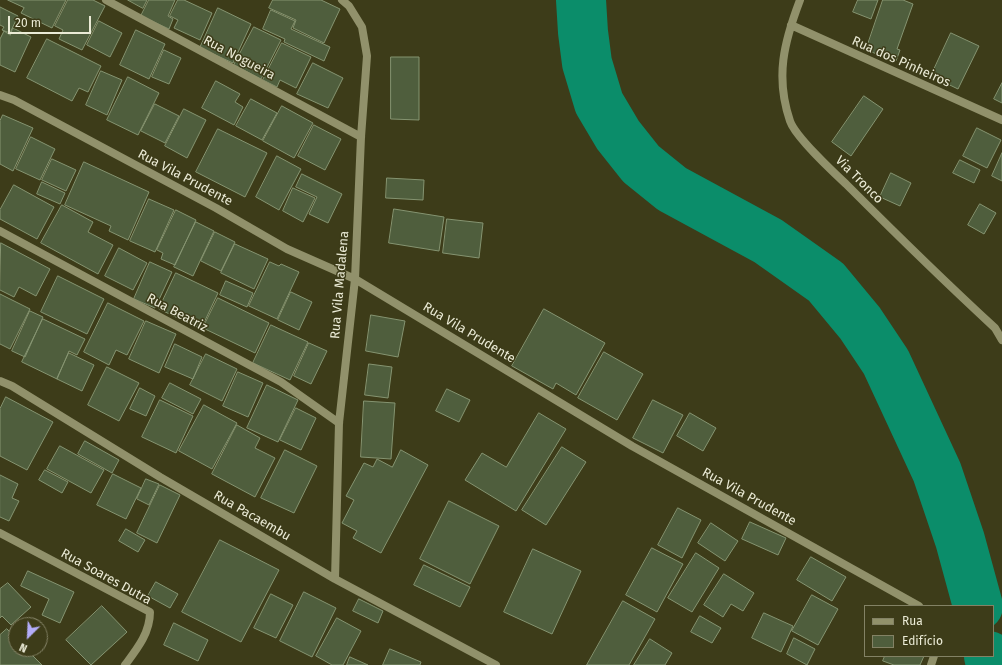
<!DOCTYPE html>
<meta charset="utf-8">
<style>
body{margin:0}
#map{position:relative;width:1002px;height:665px;overflow:hidden;background:#3d3c19;font-family:"Fira Sans",sans-serif}
canvas{display:block}
.legend{position:absolute;left:864px;top:605px;width:130px;height:52px;box-sizing:border-box;background:#3d3c19;border:1px solid #838265;margin:0;padding:5px 7px;list-style:none;font-size:12px;color:#ebebd6}
.legend li{display:flex;align-items:center;gap:8px;height:20px}
.legend b{width:20px;border:1px solid #838265}
.north{position:absolute;left:8px;top:617px;width:40px;height:40px;box-sizing:border-box;background:#3d3c19;border:1px solid #838265;border-radius:50%;rotate:204deg;font-size:11px;font-weight:700;line-height:16px;text-align:center;color:#ebebd6}
.north::after{content:'';display:block;margin:auto;width:14px;height:18px;background:#b3adf9;clip-path:polygon(50% 0,100% 100%,50% 72%,0 100%)}
.scale{position:absolute;left:8px;top:16px;width:83px;height:18px;box-sizing:border-box;border:2px solid #ebebd6;border-top:0;padding-left:5px;font-size:12px;line-height:14px;white-space:nowrap;color:#ebebd6;-webkit-text-stroke:3px #3d3c19;paint-order:stroke}
</style>
<div id="map">
<canvas width="1002" height="665"></canvas>
<ul class="legend">
<li><b style="height:5px;background:#91916b"></b>Rua</li>
<li><b style="height:11px;background:#4f5e3d"></b>Edifício</li>
</ul>
<div class="north">N</div>
<div class="scale">20 m</div>
</div>
<script>
const g = document.querySelector('canvas').getContext('2d');
g.lineJoin = 'round';
function trace(path, color, width, dash) { g.strokeStyle = color; g.lineWidth = width; g.lineCap = dash ? 'butt' : 'round'; g.setLineDash(dash || []); g.stroke(path); }
function paint(path, color) { g.fillStyle = color; g.fill(path, 'evenodd'); }
function label(font, color, halo, rows, align = 'center') {
  g.font = font + ' "Fira Sans",sans-serif'; g.lineWidth = 3; g.setLineDash([]); g.textBaseline = 'middle'; g.strokeStyle = halo; g.fillStyle = color; for (const [text, x, y, turn = 0] of rows) {
    g.save(); g.translate(x, y); g.rotate((+turn || 0) * Math.PI / 180); g.textAlign = isNaN(turn) ? turn : align; if (halo) g.strokeText(text, 0, 0); g.fillText(text, 0, 0); g.restore();
  }
}
trace(new Path2D(`
 M581 0 583 32 587 63 599 103 618 135 641 164 672 189 768 241 826 282 860 323 886 362 937 472 960 540 978 606
 M989 656 991 665`), '#0b8d6a', 50);
const building = new Path2D(`
 M8 0H66L52 28 21 13 24 8Z
 M68 0H93L105 6 82 50 59 39 63 30 55 26Z
 M128 0H147L143 8Z
 M149 0H175L168 16 173 19 169 29 141 16Z
 M178 0H184L212 13 200 40 174 28 178 20 170 16Z
 M273 0H321L340 9 324 43 293 28 296 20 269 8Z
 M858 0H878L871 19 853 12Z
 M883 0H903L913 4 897 49 900 50 896 61 866 50Z
 M0 7 18 16 10 33 2 30 4 27 0 25Z
 M218 8 251 24 233 63 200 48Z
 M271 10 295 21 291 29 330 47 324 61 284 42 285 39 263 29Z
 M99 21 122 33 110 57 87 45Z
 M254 27 281 40 261 79 234 65Z
 M13 28 31 37 15 72 0 65V39L4 31 10 35Z
 M136 30 165 44 149 79 120 65Z
 M951 33 979 46 958 89 931 76Z
 M47 39 101 66 88 92 79 88 72 101 27 78Z
 M282 43 311 57 296 88 280 80 277 87 263 80Z
 M164 50 181 58 169 84 152 77Z
 M391 57H419V120L391 119Z
 M313 63 343 78 328 108 297 94Z
 M101 71 122 80 107 115 86 105Z
 M128 77 159 93 138 135 107 120Z
 M216 81 240 94 235 102 243 107 234 125 202 108Z
 M1002 83V103L994 99Z
 M864 96 883 109 851 156 832 142Z
 M251 99 277 113 262 140 236 126Z
 M155 104 179 116 165 143 141 131Z
 M282 106 313 123 294 158 263 141Z
 M184 109 206 120 187 158 165 146Z
 M3 115 33 128 13 171 0 164V121Z
 M314 125 341 139 325 170 298 156Z
 M977 128 1001 140 987 168 963 156Z
 M218 129 267 153 245 197 196 172Z
 M31 137 55 149 40 180 16 169Z
 M1002 153V181L992 176Z
 M277 156 301 169 279 210 256 197Z
 M52 159 76 170 66 191 42 180Z
 M960 160 980 170 974 183 953 173Z
 M84 162 149 192 128 240 109 231 111 226 65 205Z
 M891 173 911 183 900 206 880 197Z
 M302 174 342 194 328 223 309 214 317 197 296 187Z
 M387 178 424 180 423 200 386 198Z
 M42 182 65 193 60 204 37 194Z
 M14 185 54 207 37 239 0 219V210Z
 M293 188 315 198 303 222 283 211Z
 M149 199 174 210 155 252 130 241Z
 M980 204 996 213 984 234 968 225Z
 M62 205 93 222 88 232 113 245 98 274 41 243Z
 M394 209 444 217 439 251 389 243Z
 M176 210 196 220 175 265 161 259 163 253 157 250Z
 M447 219 483 223 479 258 443 253Z
 M196 222 214 231 193 276 174 267Z
 M215 232 235 242 221 271 201 261Z
 M1 243 50 269 36 296 19 287 14 297 0 290Z
 M235 244 268 259 254 289 221 273Z
 M119 248 147 263 133 290 105 276Z
 M150 262 172 272 155 308 134 299Z
 M270 262 279 266 281 264 299 272 277 319 249 306Z
 M176 273 218 293 201 329 159 309Z
 M58 276 104 299 87 334 41 312Z
 M226 281 253 293 247 307 220 295Z
 M291 292 312 302 299 330 278 320Z
 M0 294 30 309 10 349 0 344Z
 M218 298 269 323 255 353 203 328Z
 M108 303 144 321 127 355 116 350 109 365 84 352Z
 M544 309 605 343 576 395 556 383 553 389 512 366Z
 M30 311 43 317 25 357 12 351Z
 M371 315 405 321 398 357 366 351Z
 M43 319 85 339 77 355 69 351 57 379 22 362Z
 M146 321 176 334 159 373 129 359Z
 M271 325 308 342 290 380 253 363Z
 M309 343 327 351 311 384 294 376Z
 M175 344 202 357 193 379 165 367Z
 M604 352 643 374 617 420 578 398Z
 M69 353 94 365 82 391 57 379Z
 M206 354 237 369 222 401 190 385Z
 M369 364 392 367 388 398 365 395Z
 M107 367 139 383 119 421 88 405Z
 M238 372 263 383 248 417 223 406Z
 M170 383 201 399 193 414 162 398Z
 M267 385 298 400 278 442 247 428Z
 M140 388 155 396 146 416 130 409Z
 M447 389 470 400 459 422 436 411Z
 M6 397 53 422 27 470 0 456V409Z
 M160 400 193 416 176 453 142 437Z
 M653 400 683 415 663 453 633 438Z
 M364 401 395 403 391 459 361 457Z
 M204 405 237 423 212 469 179 451Z
 M296 408 316 418 301 450 280 440Z
 M539 413 566 429 516 511 465 480 482 453 506 467Z
 M690 413 716 428 703 451 677 436Z
 M237 425 260 438 255 448 275 458 255 497 212 474Z
 M85 441 119 460 112 473 78 454Z
 M60 446 104 470 91 493 47 469Z
 M562 447 586 462 546 525 522 510Z
 M285 450 317 466 294 513 261 498Z
 M401 450 428 465 381 553 353 538 357 531 342 523 354 500 346 496 364 463 373 467 377 459 392 467Z
 M45 470 68 482 62 493 39 480Z
 M113 474 141 488 126 519 97 505Z
 M0 475 18 484 12 498 19 501 9 521 0 517Z
 M146 479 159 484 149 505 137 499Z
 M160 485 180 495 157 543 137 533Z
 M449 501 499 526 470 584 420 559Z
 M678 508 701 520 682 558 658 545Z
 M750 522 786 538 778 555 742 539Z
 M711 523 738 541 725 561 698 543Z
 M126 529 145 540 138 552 119 541Z
 M220 540 279 570 241 642 182 612Z
 M652 548 683 564 657 612 626 595Z
 M533 549 581 571 552 634 504 612Z
 M696 553 719 568 692 612 668 598Z
 M811 557 846 577 832 601 797 580Z
 M424 565 470 587 460 607 414 585Z
 M28 571 74 592 60 623 42 615 49 599 21 586Z
 M724 574 754 593 743 611 731 604 723 617 704 605Z
 M156 582 178 594 170 608 148 596Z
 M8 583 31 607 11 625 2 616 0 618V589Z
 M304 592 336 608 312 657 280 641Z
 M271 594 293 605 276 638 254 628Z
 M812 595 838 609 818 645 792 631Z
 M359 599 383 611 378 623 353 611Z
 M623 601 655 619 629 665H587Z
 M102 606 127 632 91 665 66 640Z
 M764 613 793 626 781 652 752 638Z
 M700 616 721 628 712 643 691 632Z
 M337 618 361 631 343 665H332L316 656Z
 M174 623 208 640 198 661 164 645Z
 M7 629 16 638V649H26L42 665H0V635Z
 M794 638 815 649 807 665 787 654Z
 M650 639 672 653 665 665H634Z
 M390 649 421 662 420 665H383Z
 M885 656H924L920 665H894L883 661Z
 M350 657 368 665H347Z`);
paint(building, '#4f5e3d');
trace(building, '#859471', 1);
trace(new Path2D(`
 M106 0 361 137
 M800 0C784 42 775 77 790 121 795 136 833 172 846 184 895 233 944 281 995 328L1002 340
 M791 25 1002 120
 M0 95 14 100 216 208 287 249 355 279 632 446 919 606
 M0 231 281 382 339 423
 M0 381 12 386 160 477 335 579 496 665
 M0 533 150 612C150 633 137 649 125 665
 M335 579 339 423 355 279 361 137 367 56 362 27 349 6 342 0
 M931 665 934 656`), '#91916b', 8);
label('13px', '#ebebd6', '#3d3c19', [
 ["Rua Nogueira",239,58,28],
 ["Rua dos Pinheiros",901,62,24],
 ["Rua Vila Prudente",185,178,28],
 ["Via Tronco",859,180,45],
 ["Rua Vila Madalena",340,285,-85],
 ["Rua Beatriz",177,313,28],
 ["Rua Vila Prudente",469,333,31],
 ["Rua Vila Prudente",749,497,29],
 ["Rua Pacaembu",252,516,30],
 ["Rua Soares Dutra",106,577,29]
]);
</script>
